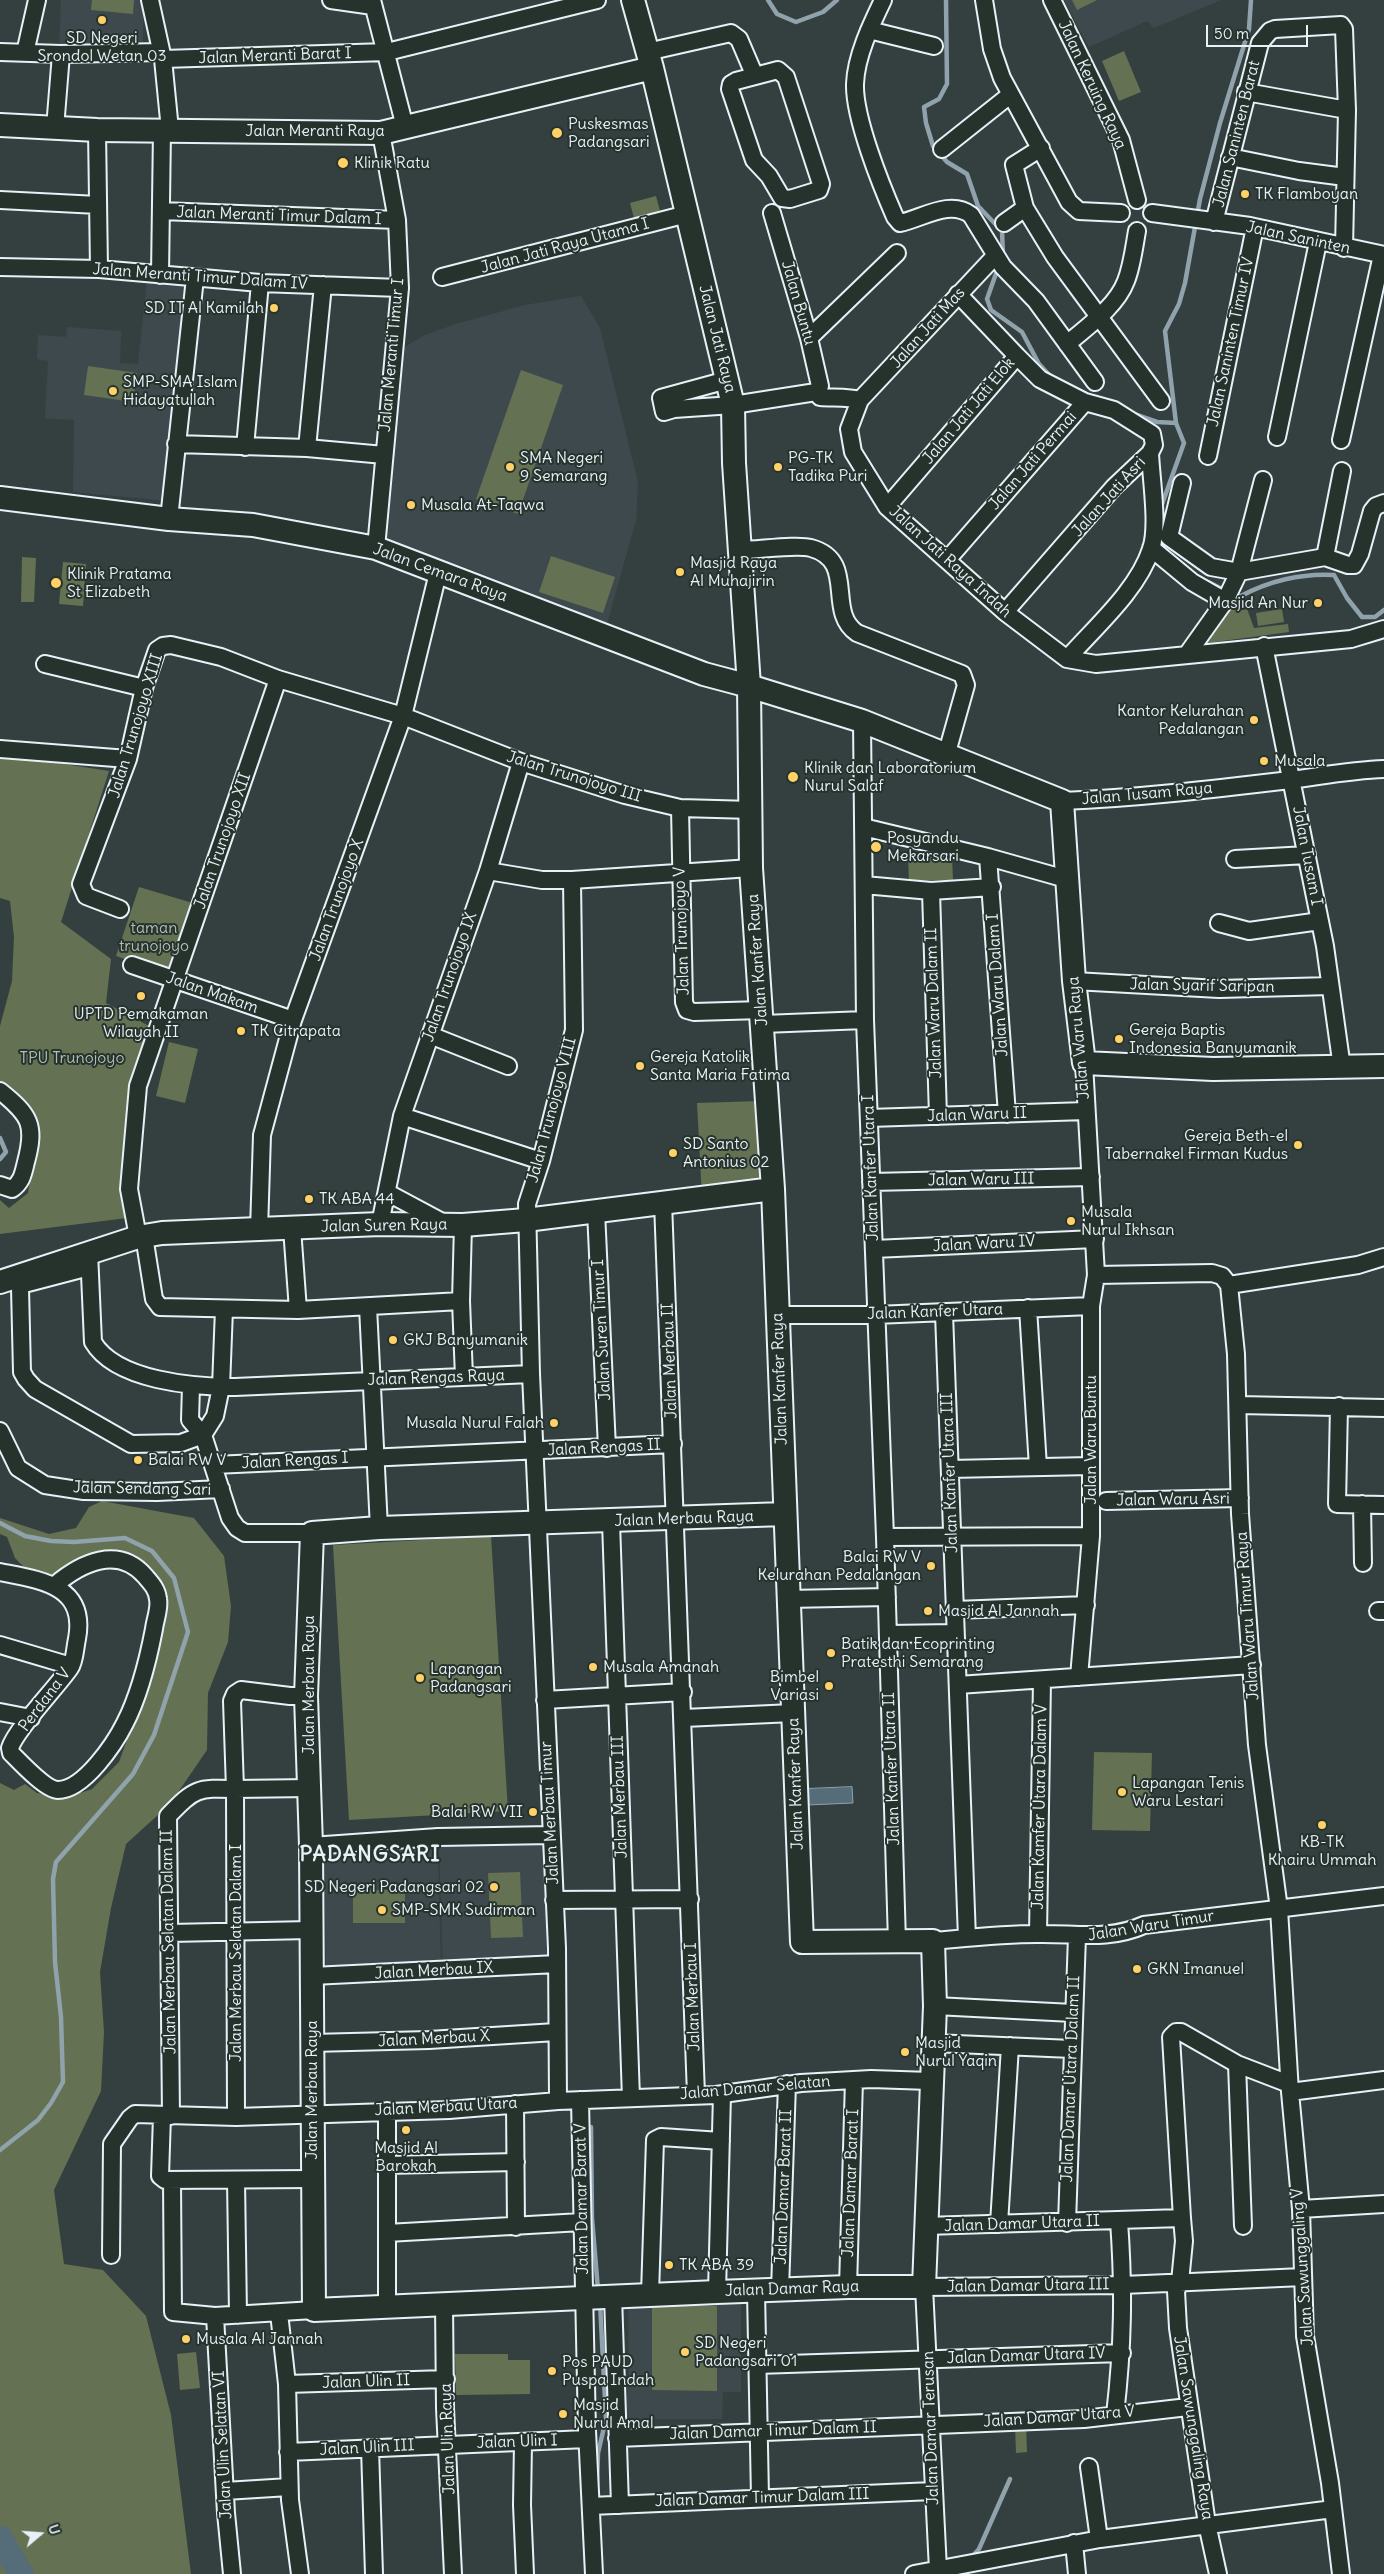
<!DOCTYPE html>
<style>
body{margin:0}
#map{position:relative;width:1384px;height:2574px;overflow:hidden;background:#344040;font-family:Delius,sans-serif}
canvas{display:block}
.north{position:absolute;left:15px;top:2509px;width:50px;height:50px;-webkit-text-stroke:4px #26332d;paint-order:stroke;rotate:72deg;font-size:14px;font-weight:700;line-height:20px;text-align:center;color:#e8f1f8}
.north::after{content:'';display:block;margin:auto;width:18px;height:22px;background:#e8f1f8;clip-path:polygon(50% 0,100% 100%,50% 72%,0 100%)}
.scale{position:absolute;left:1206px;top:25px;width:102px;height:22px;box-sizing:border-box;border:2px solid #e8f1f8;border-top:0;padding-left:6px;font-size:15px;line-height:18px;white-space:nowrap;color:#e8f1f8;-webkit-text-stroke:4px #26332d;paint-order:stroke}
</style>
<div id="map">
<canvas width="1384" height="2574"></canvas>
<div class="north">U</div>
<div class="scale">50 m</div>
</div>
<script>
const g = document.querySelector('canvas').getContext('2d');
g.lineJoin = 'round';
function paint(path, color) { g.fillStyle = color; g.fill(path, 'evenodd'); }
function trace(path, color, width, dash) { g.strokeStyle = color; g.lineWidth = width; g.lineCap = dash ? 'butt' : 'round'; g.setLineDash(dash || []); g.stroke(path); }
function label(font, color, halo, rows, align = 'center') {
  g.font = font + ' Delius,sans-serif'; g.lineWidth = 4; g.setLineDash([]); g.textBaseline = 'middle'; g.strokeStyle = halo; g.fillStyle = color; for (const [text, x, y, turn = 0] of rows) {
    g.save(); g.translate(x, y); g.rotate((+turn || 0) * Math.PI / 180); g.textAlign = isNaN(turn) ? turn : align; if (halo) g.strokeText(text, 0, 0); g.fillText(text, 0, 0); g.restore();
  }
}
paint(new Path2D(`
 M61 0H143V48L59 51Z
 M1064 0H1221L1154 28 1147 21 1089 47Z
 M147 280 191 284 168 501 73 492 74 420 45 418 48 361 37 359 38 335 66 337 67 327 121 331 120 363 138 364Z
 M581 296 600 328 638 482 636 520 607 624 465 567 379 544 401 349 425 335 456 324 525 305Z
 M547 1838 549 1964 443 1970 439 1841Z
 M324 1850H438L441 1970 326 1973Z
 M741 2299V2392H723L722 2419H625L629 2367 628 2304Z`), '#3e494e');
paint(new Path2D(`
 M92 0H134L133 14 91 10Z
 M1072 0H1097L1077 10Z
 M1124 51 1141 92 1119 101 1102 61Z
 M656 196 660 211 634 218 630 203Z
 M88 366 137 373 133 402 84 395Z
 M521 370 563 385 518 514 476 499Z
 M551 556 615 577 603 613 539 592Z
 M22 557 36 558 34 602H21Z
 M63 562 86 564 83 606 59 604Z
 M1246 606 1254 628 1288 624 1289 632 1200 644 1227 609Z
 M1282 609 1284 622 1258 626 1256 613Z
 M0 754 109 771 61 922 111 959 106 1003 149 1026 129 1098 122 1179 127 1218 0 1234V1200L9 1208 28 1193C36 1147 45 1111 0 1081V1026L12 981 14 937 10 901 0 898Z
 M952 856 953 880 909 881 908 857Z
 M139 887 196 904 174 977 116 956Z
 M169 1042 198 1049 185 1103 156 1096Z
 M760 1101 770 1185 702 1197 697 1103Z
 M102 1501 194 1518 224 1556 231 1606 228 1642 208 1693 207 1750 170 1804 126 1844 111 1908 100 1972 104 2032 101 2091 54 2190 64 2264 103 2270 146 2316 171 2415 191 2574H0V1783L14 1790 25 1784 37 1793 66 1798 92 1789 119 1762 151 1673 164 1624 163 1595 154 1571 129 1556 106 1553 87 1556 55 1576 43 1577 25 1568 15 1558 7 1537 0 1534V1518L49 1534 76 1528 89 1507Z
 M491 1536 508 1811 349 1820 333 1545Z
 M1094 1752 1152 1753 1150 1831 1092 1830Z
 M520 1872 523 1937 491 1938 488 1873Z
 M353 1890H405V1923H353Z
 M652 2305 717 2306V2391L652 2390Z
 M196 2352 200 2388 180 2390 177 2354Z
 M455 2354H508V2360H530V2394L456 2395Z
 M1015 2424H1026L1027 2452 1016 2453Z`), '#647152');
const water = new Path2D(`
 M852 1787 853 1803 807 1805 806 1789Z`);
paint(water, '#556d78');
trace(water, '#90a2ab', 1);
trace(new Path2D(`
 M768 0 777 14 796 22 823 12 837 0
 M946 0 947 84 939 99 924 107 926 123 933 146 947 162 967 174 978 206 1002 231 1003 256
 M998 268 987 299 991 310 1022 332 1039 364 1053 379
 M1134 414 1157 422 1176 423
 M1161 507 1184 443 1176 423 1165 331 1179 304 1185 283 1200 199 1220 123 1249 29 1251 0
 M1208 582 1226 591
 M1233 594 1239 597C1268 581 1302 573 1334 575L1347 598 1362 617H1375L1384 610
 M0 1138 6 1152 0 1159
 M0 1523 25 1536 51 1541 74 1542 125 1538 152 1551 174 1578 188 1632 154 1735 133 1774 56 1862 53 1879 55 1962 61 2017 63 2082 51 2103 38 2120 0 2150
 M591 2127 592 2218 598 2290
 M597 2484 598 2453 606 2419 600 2303
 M971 2558 979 2549 1010 2479`), '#90a2ab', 4.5);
trace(new Path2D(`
 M0 2538 21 2574`), '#556d78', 25);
const street = new Path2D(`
 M150 0 163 59 170 130
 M331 0 373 6
 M372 0 405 127
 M883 0C871 25 856 56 855 84 854 118 881 185 895 217L900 223C923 218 950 199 971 215L1003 267 1036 301 1095 382
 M984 0 992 49 1002 78 1069 202 1079 211 1121 213
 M1052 0 1121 140 1137 200
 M869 30 934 46
 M0 52 61 54 161 52
 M647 52 731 33 739 39 754 74
 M25 53 37 0
 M163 59 387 52 597 0
 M778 70 786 77 821 184 819 190 790 199 782 198 769 176 754 160 730 89 731 84 736 81Z
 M1246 92 1347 110
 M55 128 61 54
 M97 130 99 269
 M942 149 1010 95
 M1230 157 1299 171 1345 177
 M0 200 98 205
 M1025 208 1055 257 1161 401
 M161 211 397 220
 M772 213 809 338 820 386 816 392
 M1152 213 1250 226 1384 255
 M1214 222 1260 43 1270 31 1275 29 1341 25 1344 29 1347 110 1344 248
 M1004 223 1025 208 1014 165 1041 148
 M0 267 99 269 260 283 400 288
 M160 275 162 130
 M442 277 687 214
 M809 338 897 253
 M1067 344C1088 326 1116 307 1126 281 1132 266 1134 248 1137 231
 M727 380 661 398 664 412 674 409 733 405 816 392 820 397C833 398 849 397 860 400L849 429 853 452 887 507 1005 612 1067 659 1096 664 1351 639 1384 629
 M860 400 995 256
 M1277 437 1318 242
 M1341 440 1382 255
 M176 444 307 448 384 455
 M245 447 260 283
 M307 448 323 285
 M1208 456 1255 227
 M1182 483 1169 537 1211 567 1239 572 1325 557 1348 565H1354L1360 554 1372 511 1376 506 1384 503
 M887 507 1017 356 958 294
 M169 519 195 278
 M376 548 400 288 397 220 381 133
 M1151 548 1192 582 1225 601
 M741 550C758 550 797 544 811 548 858 561 825 611 857 633L962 674 966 685 946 756
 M1325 557 1342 471
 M947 560 1085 402 1040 379 1017 356
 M1005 612 1114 487 1150 453 1154 445 1152 434 1114 410 1085 402
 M1264 646 1325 946 1342 1068
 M1188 653 1225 601 1239 572 1263 480
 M1067 659C1095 627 1138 590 1151 549 1159 527 1151 478 1150 453
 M45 664 144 688
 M862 721 865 1020 885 1537 897 1942
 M0 749 128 759
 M1062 801C1138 798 1214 789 1290 780 1321 776 1352 770 1384 769
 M680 808 684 1002 687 1010 694 1012 762 1010
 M863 827 988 857 1066 879
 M988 857 1007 1114
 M1235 859 1307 855
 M488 871 542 880H572L751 868
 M864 885 931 891 992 887
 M931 891 938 1116
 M120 909 86 896 81 884 128 759 144 688 157 650 163 646 171 645 221 657 278 679 403 716 521 762 625 795 680 808 752 810
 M1219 923 1249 931 1320 921
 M132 965 293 1020
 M1074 981 1219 989 1330 986
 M763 1024 865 1020
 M430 1035 508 1066
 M0 1091C30 1115 36 1125 26 1162 23 1174 22 1182 12 1189L0 1185
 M402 1116 541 1161
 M869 1118 1086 1111
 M871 1182 1091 1177
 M388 1193 446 1224
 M663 1202 696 2095
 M596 1211 607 1448
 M380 1224 402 1116 488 871 521 762
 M463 1225 461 1301 464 1377
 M292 1228 298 1310
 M259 1230 262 1135 293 1020 403 716 438 573
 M144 1236 154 1299 160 1307 298 1310 461 1301
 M138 1237 129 1189 138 1086 278 679
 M874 1249 1095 1239
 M89 1252 93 1342C116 1381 194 1387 235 1387L531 1374 557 1948 558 2101
 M89 1267 24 1284 20 1288 22 1372 26 1379 35 1389 131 1444 181 1443 203 1435 215 1416 221 1387 224 1309
 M1096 1275 1212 1273 1222 1276 1229 1285 1236 1354 1240 1514 1257 1745 1279 1909 1290 2092 1301 2209 1305 2336 1330 2483 1341 2574
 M1229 1285 1358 1265 1384 1257
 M368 1307 379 1528
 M1028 1308 1038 1467
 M944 1313 967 1938
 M778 1315H875L1091 1306
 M531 1374 527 1204 541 1161 574 1030 572 880
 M191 1386 190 1420 203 1435 230 1518 237 1528 245 1533H312
 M1239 1405 1384 1408
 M1339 1406 1337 1504 1384 1505
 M0 1431 18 1468 45 1485 84 1491 157 1492 221 1489
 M214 1465 673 1444
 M950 1469 1090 1466
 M1106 1501 1240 1498
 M1362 1504 1363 1563
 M611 1522 631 2098
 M885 1537 1091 1536
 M0 1572C40 1580 87 1585 77 1639 75 1647 75 1661 70 1668 56 1688 16 1729 10 1748L11 1753C20 1762 46 1790 58 1790 84 1790 115 1743 125 1723 140 1694 148 1660 154 1629 155 1620 160 1608 158 1599 157 1589 151 1583 145 1576 118 1545 81 1563 55 1585
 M788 1599 887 1597
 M955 1610 1086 1605
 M1378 1611H1384
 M888 1634 955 1633
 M0 1645 71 1666
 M1079 1677 1091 1536V1306L1096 1275 1084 1063
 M958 1685 1252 1665
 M545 1700 683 1692
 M0 1712 31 1718
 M684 1718 793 1713
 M311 1846 438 1837 551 1835
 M554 1900 690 1899
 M170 1933 310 1930
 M1038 1934 1042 1680
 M933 1941C967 1938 1003 1934 1037 1934 1075 1933 1108 1941 1144 1925L1384 1896
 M312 1976 557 1964
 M935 2006 1073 2013
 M312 2043 429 2040 556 2032
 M933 2043 1072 2049
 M1237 2064 1243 2226
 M1290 2092 1384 2080
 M580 2100 587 2431 594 2574
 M515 2104 516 2227
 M387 2111V2307
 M162 2116 160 2176 165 2180 312 2179
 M171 2116 168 1816C195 1788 197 1788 235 1789L232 1701 235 1694 241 1690 290 1696H306
 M236 2117 235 1789 309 1788
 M387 2165 516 2162
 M236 2180 238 2315
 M172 2181 173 2312 215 2316 314 2310
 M1301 2209 1384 2204
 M1182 2218 1171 2037 1176 2032H1181L1237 2064 1289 2084
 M1067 2223 1077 1936
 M999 2224 1010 2046
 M925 2226 1182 2218 1184 2241 1180 2282 1176 2291 1178 2328 1207 2524 1218 2574
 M387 2233 582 2222
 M111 2255 112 2144 130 2118 135 2114 236 2117 449 2110 558 2101 716 2095 801 2083 871 2079 930 2081
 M848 2287 854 2080
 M780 2290 787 2084
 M756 2291 760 2498
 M717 2292 722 2094
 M650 2294 655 2140 661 2137 721 2141
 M613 2296 620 2505
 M444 2303 445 2408 453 2574
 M279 2313 287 2384 290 2500 300 2574
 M215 2316 226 2513 232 2574
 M757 2365 1122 2353
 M287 2384 446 2379
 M1115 2415C1123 2346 1124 2290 1119 2221
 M617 2438 1084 2419 1188 2407
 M523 2443 522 2505 525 2574
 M370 2448 374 2574
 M288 2452 587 2439
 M1089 2467 1099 2539
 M225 2491 289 2487
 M591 2506 933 2491
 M1074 2543 1077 2574
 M938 2570 924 2287 1123 2285 1303 2277
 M914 2574 1100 2539 1333 2509`);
const secondary = new Path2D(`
 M633 0 652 68 733 405 734 463 749 686 751 868 773 1189 802 1942 933 1941 935 2006 924 2287H848L717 2292 314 2310 311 1846 306 1696 312 1533 379 1528 784 1514
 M0 125 97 130 381 133 652 68
 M0 498 169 519 253 525 376 548 704 674 749 686 862 721 1062 801 1074 981 1084 1063 1213 1069 1384 1066
 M0 1282 138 1237 162 1233 380 1224 463 1225 526 1220 773 1189`);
trace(street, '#e8f1f8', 20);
trace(secondary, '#e8f1f8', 26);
trace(street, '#26332d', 16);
trace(secondary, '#26332d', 22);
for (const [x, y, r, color] of [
 [102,20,5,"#ffd166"],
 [557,133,6,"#ffd166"],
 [343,163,6,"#ffd166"],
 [1245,194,5,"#ffd166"],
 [274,308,5,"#ffd166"],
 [113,391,5,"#ffd166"],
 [510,467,5,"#ffd166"],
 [778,467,5,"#ffd166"],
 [411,505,5,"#ffd166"],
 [680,572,5,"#ffd166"],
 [56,583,6,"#ffd166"],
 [1318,603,5,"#ffd166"],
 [1254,720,5,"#ffd166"],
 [1264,761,5,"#ffd166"],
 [793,777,6,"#ffd166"],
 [876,847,6,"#ffd166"],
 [141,996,5,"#ffd166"],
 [241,1031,5,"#ffd166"],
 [1119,1039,5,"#ffd166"],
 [640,1066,5,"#ffd166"],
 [1298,1145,5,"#ffd166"],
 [673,1153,5,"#ffd166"],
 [309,1199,5,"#ffd166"],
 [1071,1221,5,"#ffd166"],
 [393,1340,5,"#ffd166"],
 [554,1423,5,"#ffd166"],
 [138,1460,5,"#ffd166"],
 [931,1566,5,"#ffd166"],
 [928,1611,5,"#ffd166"],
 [831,1653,5,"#ffd166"],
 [593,1667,5,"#ffd166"],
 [420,1678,5,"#ffd166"],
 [829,1686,5,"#ffd166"],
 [1122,1792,5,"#ffd166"],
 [533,1812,5,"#ffd166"],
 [1322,1825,5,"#ffd166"],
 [494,1887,5,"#ffd166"],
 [382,1910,5,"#ffd166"],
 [1137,1969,5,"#ffd166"],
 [905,2052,5,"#ffd166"],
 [406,2130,5,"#ffd166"],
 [669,2265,5,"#ffd166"],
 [186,2339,5,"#ffd166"],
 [685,2352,5,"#ffd166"],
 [552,2371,5,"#ffd166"],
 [563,2414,5,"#ffd166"]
]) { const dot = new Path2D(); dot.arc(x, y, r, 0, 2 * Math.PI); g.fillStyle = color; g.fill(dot); trace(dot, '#26332d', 2); }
label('16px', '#e8f1f8', '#26332d', [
 ["SD Negeri",102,38,"center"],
 ["Srondol Wetan 03",102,56,"center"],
 ["Puskesmas",568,124],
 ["Padangsari",568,142],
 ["Klinik Ratu",354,163],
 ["TK Flamboyan",1255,194],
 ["SD IT Al Kamilah",264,308,"right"],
 ["SMP-SMA Islam",123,382],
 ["Hidayatullah",123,400],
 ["SMA Negeri",520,458],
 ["9 Semarang",520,476],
 ["PG-TK",788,458],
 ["Tadika Puri",788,476],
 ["Musala At-Taqwa",421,505],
 ["Masjid Raya",690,563],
 ["Al Muhajirin",690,581],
 ["Klinik Pratama",67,574],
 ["St Elizabeth",67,592],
 ["Masjid An Nur",1308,603,"right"],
 ["Kantor Kelurahan",1244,711,"right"],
 ["Pedalangan",1244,729,"right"],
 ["Musala",1274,761],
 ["Klinik dan Laboratorium",804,768],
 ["Nurul Salaf",804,786],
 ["Posyandu",887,838],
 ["Mekarsari",887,856],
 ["UPTD Pemakaman",141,1014,"center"],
 ["Wilayah II",141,1032,"center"],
 ["Gereja Baptis",1129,1030],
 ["Indonesia Banyumanik",1129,1048],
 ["TK Citrapata",251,1031],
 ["Gereja Katolik",650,1057],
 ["Santa Maria Fatima",650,1075],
 ["Gereja Beth-el",1288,1136,"right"],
 ["Tabernakel Firman Kudus",1288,1154,"right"],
 ["SD Santo",683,1144],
 ["Antonius 02",683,1162],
 ["TK ABA 44",319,1199],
 ["Musala",1081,1212],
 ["Nurul Ikhsan",1081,1230],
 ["GKJ Banyumanik",403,1340],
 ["Musala Nurul Falah",544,1423,"right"],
 ["Balai RW V",148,1460],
 ["Balai RW V",921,1557,"right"],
 ["Kelurahan Pedalangan",921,1575,"right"],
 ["Masjid Al Jannah",938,1611],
 ["Batik dan Ecoprinting",841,1644],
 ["Pratesthi Semarang",841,1662],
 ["Musala Amanah",603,1667],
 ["Lapangan",430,1669],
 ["Padangsari",430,1687],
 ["Bimbel",819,1677,"right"],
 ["Variasi",819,1695,"right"],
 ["Lapangan Tenis",1132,1783],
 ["Waru Lestari",1132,1801],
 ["Balai RW VII",523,1812,"right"],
 ["KB-TK",1322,1842,"center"],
 ["Khairu Ummah",1322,1860,"center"],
 ["SD Negeri Padangsari 02",484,1887,"right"],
 ["SMP-SMK Sudirman",392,1910],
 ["GKN Imanuel",1147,1969],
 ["Masjid",915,2043],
 ["Nurul Yaqin",915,2061],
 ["Masjid Al",406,2148,"center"],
 ["Barokah",406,2166,"center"],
 ["TK ABA 39",679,2265],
 ["Musala Al Jannah",196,2339],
 ["SD Negeri",695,2343],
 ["Padangsari 01",695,2361],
 ["Pos PAUD",562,2362],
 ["Puspa Indah",562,2380],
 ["Masjid",573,2405],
 ["Nurul Amal",573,2423]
], 'left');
label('16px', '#e8f1f8', '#26332d', [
 ["Jalan Meranti Barat I",275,56,-2],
 ["Jalan Keruing Raya",1092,85,65],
 ["Jalan Meranti Raya",315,131],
 ["Jalan Saninten Barat",1237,134,-76],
 ["Jalan Meranti Timur Dalam I",279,216,2],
 ["Jalan Saninten",1298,238,12],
 ["Jalan Jati Raya Utama I",565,246,-15],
 ["Jalan Meranti Timur Dalam IV",200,277,4],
 ["Jalan Buntu",798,303,74],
 ["Jalan Jati Mas",928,328,-48],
 ["Jalan Jati Raya",717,339,76],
 ["Jalan Saninten Timur IV",1231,342,-78],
 ["Jalan Meranti Timur I",392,355,-85],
 ["Jalan Jati Jati Elok",969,411,-50],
 ["Jalan Jati Permai",1033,461,-49],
 ["Jalan Jati Asri",1109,497,-48],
 ["Jalan Jati Raya Indah",950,562,42],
 ["Jalan Cemara Raya",440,573,20],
 ["Jalan Trunojoyo XIII",136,726,-73],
 ["Jalan Trunojoyo III",574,777,17],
 ["Jalan Tusam Raya",1147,794,-5],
 ["Jalan Trunojoyo XII",223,841,-71],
 ["Jalan Tusam I",1307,856,79],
 ["Jalan Trunojoyo X",337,900,-70],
 ["Jalan Trunojoyo V",682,931,-92],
 ["Jalan Kanfer Raya",758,960,-94],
 ["Jalan Trunojoyo IX",450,977,-71],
 ["Jalan Waru Dalam I",998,985,-94],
 ["Jalan Syarif Saripan",1202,986,1],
 ["Jalan Makam",212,993,19],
 ["Jalan Waru Dalam II",934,1003,-92],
 ["Jalan Waru Raya",1079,1038,-95],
 ["Jalan Trunojoyo VIII",552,1110,-75],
 ["Jalan Waru II",977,1115,-2],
 ["Jalan Kanfer Utara I",871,1168,-92],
 ["Jalan Waru III",981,1180,-1],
 ["Jalan Suren Raya",384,1226,-1],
 ["Jalan Waru IV",984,1244,-3],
 ["Jalan Kanfer Utara",935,1312,-2],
 ["Jalan Suren Timur I",602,1330,-93],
 ["Jalan Merbau II",670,1361,-92],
 ["Jalan Rengas Raya",436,1378,-2],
 ["Jalan Kanfer Raya",780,1379,-92],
 ["Jalan Waru Buntu",1091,1440,-90],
 ["Jalan Rengas II",604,1448,-3],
 ["Jalan Rengas I",295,1461,-3],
 ["Jalan Kanfer Utara III",950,1473,-92],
 ["Jalan Sendang Sari",142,1489,1],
 ["Jalan Waru Asri",1173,1500,-1],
 ["Jalan Merbau Raya",684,1519,-2],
 ["Jalan Waru Timur Raya",1248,1616,-94],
 ["Jalan Merbau Raya",309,1685,-90],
 ["Perdana V",45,1700,-53],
 ["Jalan Kanfer Utara II",892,1769,-92],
 ["Jalan Kanfer Raya",796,1784,-92],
 ["Jalan Merbau III",620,1797,-92],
 ["Jalan Kamfer Utara Dalam V",1040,1807,-89],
 ["Jalan Merbau Timur",550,1813,-93],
 ["Jalan Waru Timur",1151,1926,-9],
 ["Jalan Merbau Selatan Dalam II",169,1942,-91],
 ["Jalan Merbau Selatan Dalam I",236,1953,-90],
 ["Jalan Merbau IX",434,1971,-3],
 ["Jalan Merbau I",693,1997,-92],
 ["Jalan Merbau X",434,2039,-3],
 ["Jalan Damar Utara Dalam II",1071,2079,-88],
 ["Jalan Damar Selatan",755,2088,-5],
 ["Jalan Merbau Raya",312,2090,-90],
 ["Jalan Merbau Utara",446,2107,-3],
 ["Jalan Damar Barat I",851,2183,-88],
 ["Jalan Damar Barat II",784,2187,-88],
 ["Jalan Damar Barat V",582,2199,-91],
 ["Jalan Damar Utara II",1022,2224,-2],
 ["Jalan Sawunggaling V",1303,2267,-94],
 ["Jalan Damar Utara III",1028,2286,-1],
 ["Jalan Damar Raya",792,2289,-2],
 ["Jalan Damar Utara IV",1026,2356,-2],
 ["Jalan Ulin II",366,2382,-2],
 ["Jalan Damar Utara V",1059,2417,-4],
 ["Jalan Damar Terusan",931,2428,-92],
 ["Jalan Sawunggaling Raya",1193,2428,81],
 ["Jalan Damar Timur Dalam II",773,2431,-2],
 ["Jalan Ulin Raya",448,2439,-92],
 ["Jalan Ulin I",517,2442,-2],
 ["Jalan Ulin Selatan VI",223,2445,-93],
 ["Jalan Ulin III",367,2448,-3],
 ["Jalan Damar Timur Dalam III",762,2498,-2]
]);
label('16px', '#b3beb6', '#26332d', [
 ["taman",154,928],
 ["trunojoyo",154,946],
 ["TPU Trunojoyo",72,1058]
]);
g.letterSpacing = '1px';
label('bold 21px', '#e8f1f8', '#26332d', [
 ["PADANGSARI",370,1855]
]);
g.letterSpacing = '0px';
</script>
